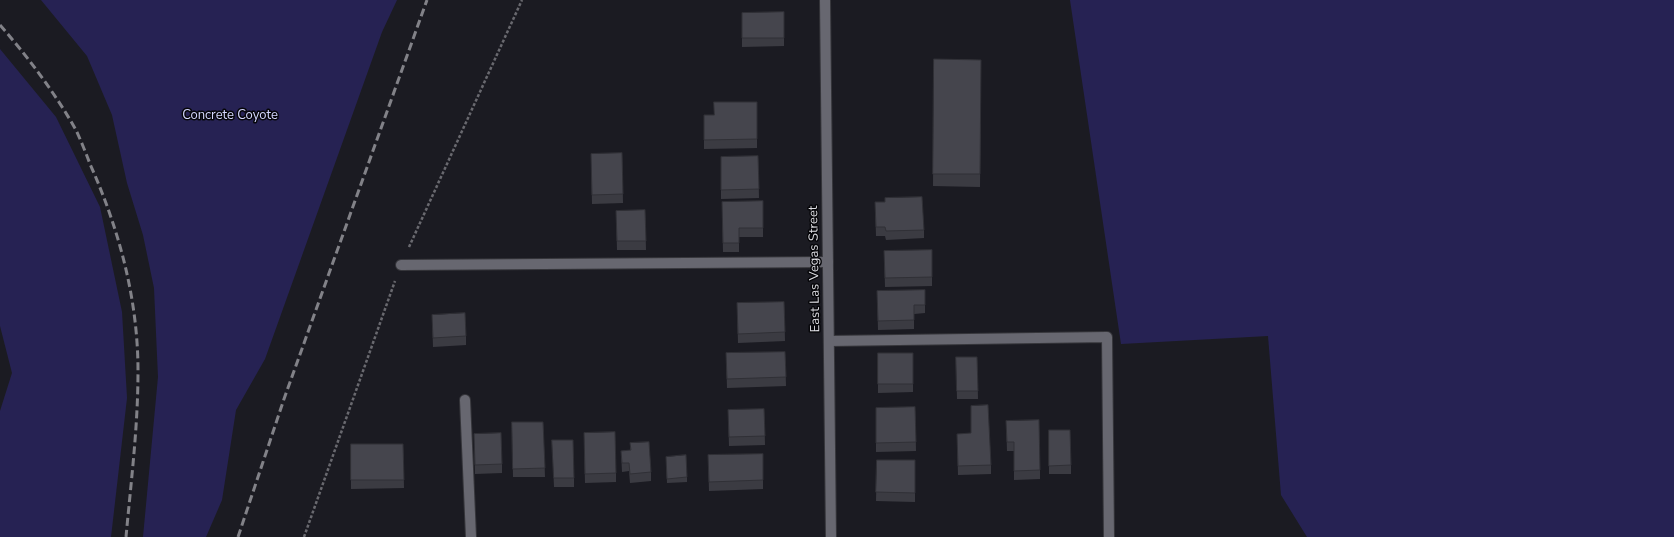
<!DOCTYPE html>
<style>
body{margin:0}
canvas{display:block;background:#1b1b22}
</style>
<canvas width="1674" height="537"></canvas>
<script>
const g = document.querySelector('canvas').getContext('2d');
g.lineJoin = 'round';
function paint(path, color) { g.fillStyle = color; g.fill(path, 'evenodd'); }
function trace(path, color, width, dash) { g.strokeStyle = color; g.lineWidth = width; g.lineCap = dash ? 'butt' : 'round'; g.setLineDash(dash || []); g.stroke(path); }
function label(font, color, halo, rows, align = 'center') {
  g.font = font + ' "Nunito Sans",sans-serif'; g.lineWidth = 3; g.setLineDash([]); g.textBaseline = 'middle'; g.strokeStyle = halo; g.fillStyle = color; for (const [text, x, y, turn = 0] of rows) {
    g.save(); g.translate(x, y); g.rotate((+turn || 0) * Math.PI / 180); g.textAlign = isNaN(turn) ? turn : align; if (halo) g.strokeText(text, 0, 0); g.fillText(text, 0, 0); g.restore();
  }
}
paint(new Path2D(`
 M41 0H397L382 32 265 359 236 410 222 500 206 537H143L158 377 154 288 143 235 127 183 112 115 87 56Z
 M1070 0H1674V537H1307L1281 495 1268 336 1121 344Z
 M0 49 56 117 100 207 122 312 127 398 111 537H0V411L12 373 0 326Z`), '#262253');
const service = new Path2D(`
 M829 341 1107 337 1109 537
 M465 400 471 537`);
const minor = new Path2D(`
 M401 265 828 262`);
const tertiary = new Path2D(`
 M825 0 831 537`);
trace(service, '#36363b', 12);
trace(minor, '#36363b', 12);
trace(tertiary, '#36363b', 12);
trace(new Path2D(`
 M409 247 522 0
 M304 537 395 281`), '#69696f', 2.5, [3, 2]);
trace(service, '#676770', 10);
trace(minor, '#676770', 10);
trace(tertiary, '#676770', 10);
trace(new Path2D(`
 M0 25C28 57 55 93 76 130 81 141 86 153 90 164 119 229 138 299 138 371 138 427 131 482 126 537
 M238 537 284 399 427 0`), '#828288', 3, [8, 4]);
paint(new Path2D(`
 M784 12V46L742 47V13Z
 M934 59 981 60 980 187 933 186Z
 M757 102V148L704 149V115H714Z
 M622 153 623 203 592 204 591 154Z
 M758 156 759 198 721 199V157Z
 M763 201V237H739V252H723L722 202Z
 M875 202 924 230V238L886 240 885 236H876Z
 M645 210 646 250H617L616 211Z
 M932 250V286L885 287 884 251Z
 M925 290V313L914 314V329L878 330 877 291Z
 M784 302 785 341 738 343 737 303Z
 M432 315 466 336V345L433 347Z
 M785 352 786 386 727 388 726 353Z
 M878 353H913V392L878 393Z
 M956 357H977L978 399H957Z
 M915 407 916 451 876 452V408Z
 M764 409 765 445 729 446 728 410Z
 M1006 421 1040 470V479L1014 480V451H1007Z
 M512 422H543L545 477H513Z
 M1049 430 1071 465V474H1049Z
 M474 434 502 464V473L475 474Z
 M957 434 991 465V474L958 475Z
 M552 440 574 478V487H554Z
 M584 442 616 473V482L585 483Z
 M630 443 651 472V481L630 483 629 471 622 472 621 451 630 450Z
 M351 444H403L404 488 351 489Z
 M763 454V489L709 491 708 455Z
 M666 457 687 477V482L667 483Z
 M877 460H915V502L876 501Z`), '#3b3b42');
const building = new Path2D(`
 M784 12V38H742V13Z
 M934 59 981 60 980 174H933Z
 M714 102H757V139L704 140V115H714Z
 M622 153 623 194 592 195 591 154Z
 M758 156 759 189 721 190V157Z
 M922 197 924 230 886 231 885 227H876L875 202H885V198Z
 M763 201V228H739V243H723L722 202Z
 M645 210 646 241H617L616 211Z
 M932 250V277L885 278 884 251Z
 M925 290V305H914V320L878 321 877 291Z
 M784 302 785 332 738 334 737 303Z
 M465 313 466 336 433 338 432 315Z
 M785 352 786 377 727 379 726 353Z
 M878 353H913V384H878Z
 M956 357H977L978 391H957Z
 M988 405 991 465 958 466 957 434 971 433V406Z
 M915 407 916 442 876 443V408Z
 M764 409 765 436 729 437 728 410Z
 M1039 420 1040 470 1014 471V442H1007L1006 421Z
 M512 422H543L545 468 513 469Z
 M1049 430H1070L1071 465 1049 466Z
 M615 432 616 473 585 474 584 433Z
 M501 433 502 464 475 465 474 434Z
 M552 440H573L574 478H554Z
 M649 442 651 472 630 474 629 463H622L621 451 631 450 630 443Z
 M351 444H403L404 480H351Z
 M763 454V480L709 482 708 455Z
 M686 455 687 477 667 479 666 457Z
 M877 460H915V493L876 492Z`);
paint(building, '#45454d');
trace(building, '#303036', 1);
label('13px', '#d5d7ff', '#060609', [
 ["Concrete Coyote",230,116]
]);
label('13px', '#dfdfe4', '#060609', [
 ["East Las Vegas Street",815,269,-91]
]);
</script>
